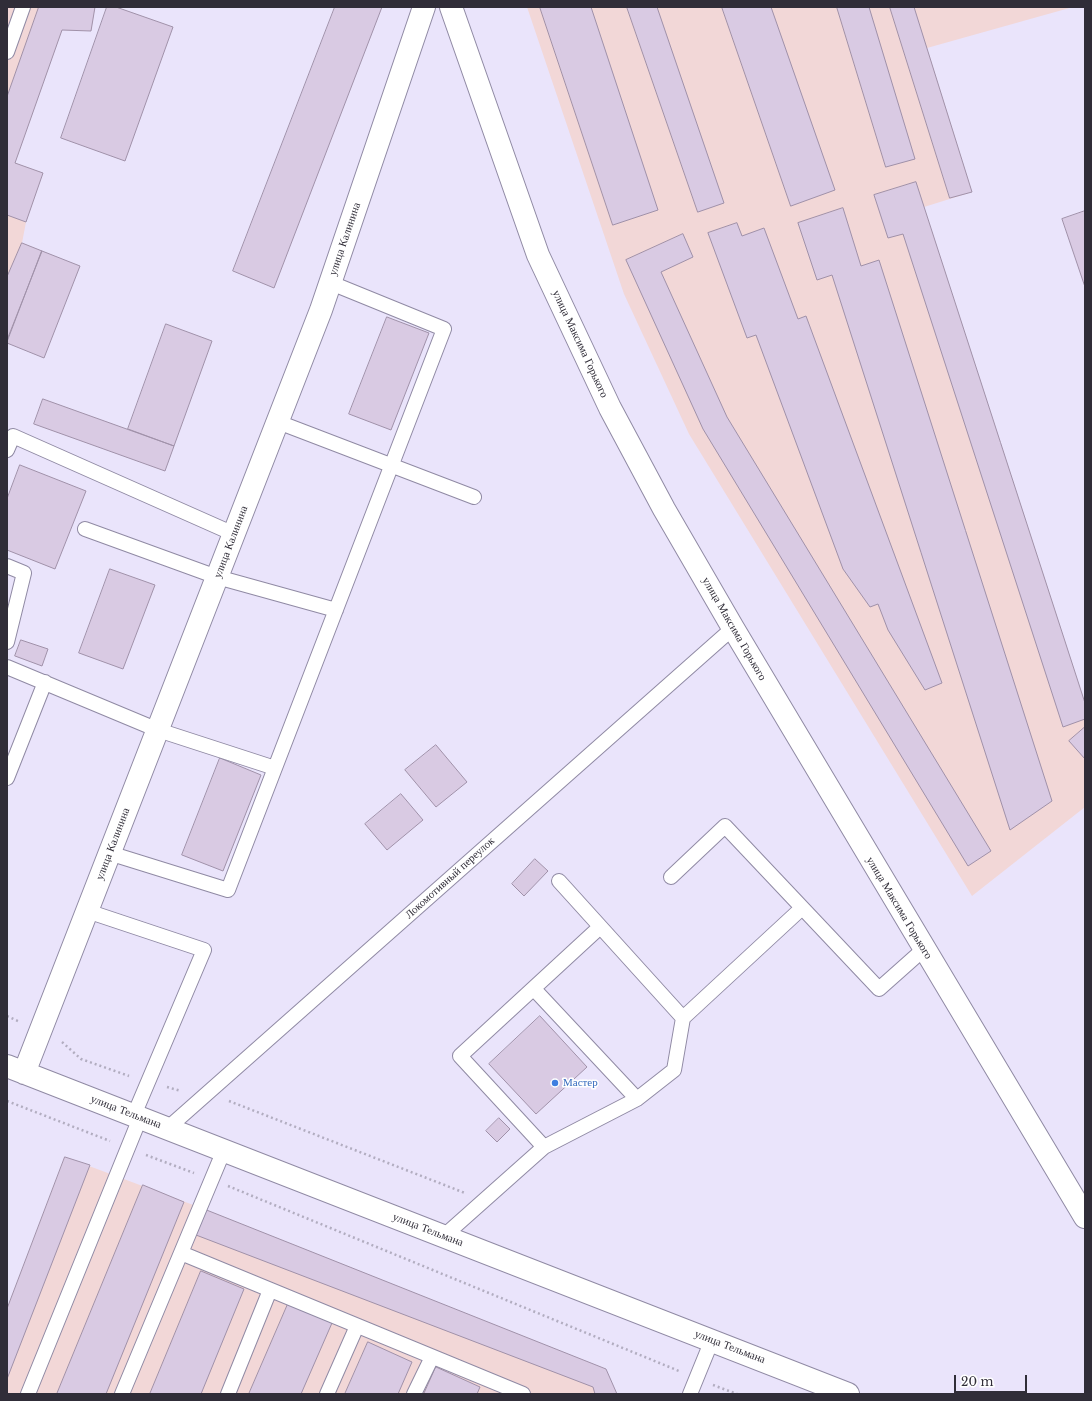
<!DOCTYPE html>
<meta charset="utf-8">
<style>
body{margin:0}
#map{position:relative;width:1092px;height:1401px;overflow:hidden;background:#eae4fb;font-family:"Libre Baskerville",serif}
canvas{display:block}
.frame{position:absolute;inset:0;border:8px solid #302d38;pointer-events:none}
.scale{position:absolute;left:954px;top:1375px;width:73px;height:18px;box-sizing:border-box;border:2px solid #302d38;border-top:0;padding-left:5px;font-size:12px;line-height:14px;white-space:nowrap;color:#302d38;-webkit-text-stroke:3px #fff;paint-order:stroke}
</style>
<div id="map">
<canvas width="1092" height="1401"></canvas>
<div class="frame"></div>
<div class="scale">20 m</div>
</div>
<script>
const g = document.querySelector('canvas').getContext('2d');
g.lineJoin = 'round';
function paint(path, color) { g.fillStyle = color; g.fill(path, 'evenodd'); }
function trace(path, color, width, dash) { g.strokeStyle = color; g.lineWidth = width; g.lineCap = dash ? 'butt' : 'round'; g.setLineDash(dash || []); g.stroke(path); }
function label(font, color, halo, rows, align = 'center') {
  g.font = font + ' "Libre Baskerville",serif'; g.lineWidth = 3; g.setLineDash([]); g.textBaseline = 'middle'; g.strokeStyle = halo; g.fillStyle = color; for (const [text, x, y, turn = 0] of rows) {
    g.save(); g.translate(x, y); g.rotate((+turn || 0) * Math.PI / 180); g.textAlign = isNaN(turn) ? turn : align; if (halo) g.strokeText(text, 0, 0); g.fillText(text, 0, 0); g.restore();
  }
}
paint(new Path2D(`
 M7 7H95L91 31 62 30 15 163 43 173 26 222 22 243 42 251 7 340Z
 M527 7H1073L927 48 972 192 924 207 1085 703V807L972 896 689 434 624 294Z
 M65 1157 204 1209 617 1394H7V1309Z`), '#f2d7d7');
const building = new Path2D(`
 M39 7H95L91 31 62 30 15 163 43 173 26 222 7 215V97Z
 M107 7H116L173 27 125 161 61 138Z
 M335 7H382L274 288 233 271Z
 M540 7H591L658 210 613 225Z
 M627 7H657L724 203 698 212Z
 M722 7H771L835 190 791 206Z
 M837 7H869L915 159 886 167Z
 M890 7H914L972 192 950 198Z
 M916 182 1085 703V719L1063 727 903 234 888 238 874 195Z
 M843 208 861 266 879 260 1052 801 1010 830 832 275 817 280 798 223Z
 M1085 211V287L1062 219Z
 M737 223 742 236 764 228 798 319 806 316 942 683 925 690 888 630 878 604 870 607 843 569 756 335 747 338 708 233Z
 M683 234 693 257 661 272 727 417 991 851 968 866 703 429 626 260Z
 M22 243 42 251 7 340V277Z
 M42 251 80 266 44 358 7 343Z
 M387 317 429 333 391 430 349 414Z
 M166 324 212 341 174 446 128 429Z
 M43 399 174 446 165 471 34 424Z
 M20 465 86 491 55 569 7 550V499Z
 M110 569 155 585 123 669 79 653Z
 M21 640 48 649 42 666 15 656Z
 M1085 727V759L1069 741Z
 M436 745 467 782 436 807 405 770Z
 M220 758 261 775 223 871 182 855Z
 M401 794 423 820 387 850 365 824Z
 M535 859 548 871 524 896 512 884Z
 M540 1016 587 1067 536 1114 489 1064Z
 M499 1118 510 1129 497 1142 486 1131Z
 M65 1157 90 1165 7 1379V1309Z
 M143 1185 184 1202 106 1394H57Z
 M204 1209 606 1369 617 1394H595L593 1387 196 1235Z
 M201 1271 244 1289 201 1394H150Z
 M288 1304 332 1323 301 1394H249Z
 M368 1342 412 1362 398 1394H345Z
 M436 1367 480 1387 477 1394H424Z`);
paint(building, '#d9cae3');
trace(building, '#a091a9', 1);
const lane = new Path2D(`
 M7 52 23 7
 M278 422 474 497
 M7 450 13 436 234 534
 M85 529 217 577 336 610
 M7 566 24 573 7 642
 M7 667 158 730 275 768
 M7 778 45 682
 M109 853 228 890 444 329 331 283
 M671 877 725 826 879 989 924 949
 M559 881 683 1018
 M87 911 204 950 134 1115
 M534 989 637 1099
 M168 1128 733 628
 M544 1147 460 1056 600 927
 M444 1236 544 1147 637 1099 674 1070 683 1018 802 908
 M181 1253 523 1394
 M28 1394 140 1118
 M122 1394 224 1150
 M228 1394 270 1290
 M327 1394 357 1326
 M414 1394 432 1357
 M690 1394 712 1340`);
const street = new Path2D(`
 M451 7 538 255 610 408 664 509 733 628 1085 1217
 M7 1066 848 1394
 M24 1073 321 310 424 7`);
trace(lane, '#908aa4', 16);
trace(street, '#908aa4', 24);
trace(new Path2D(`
 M7 1016 20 1022
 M62 1042 81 1059 129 1076
 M167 1087 181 1091
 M7 1101 110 1141
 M229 1101 465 1193
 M146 1155 194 1173
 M228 1186 679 1371
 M713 1385 737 1394`), '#b2adc0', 2.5, [2, 3]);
trace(lane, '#fff', 14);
trace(street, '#fff', 22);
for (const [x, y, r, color] of [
 [555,1083,4,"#3f7fe0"]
]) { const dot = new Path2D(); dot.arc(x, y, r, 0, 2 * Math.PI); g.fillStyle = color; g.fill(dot); trace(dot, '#fff', 1.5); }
label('11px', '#302d38', '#fff', [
 ["улица Калинина",345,239,-71],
 ["улица Максима Горького",580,344,65],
 ["улица Калинина",231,542,-69],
 ["улица Максима Горького",734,629,60],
 ["улица Калинина",113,844,-69],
 ["Локомотивный переулок",450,878,-42],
 ["улица Максима Горького",899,908,59],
 ["улица Тельмана",126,1112,21],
 ["улица Тельмана",428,1230,21],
 ["улица Тельмана",730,1347,21]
]);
label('11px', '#366cbe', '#fff', [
 ["Мастер",563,1083]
], 'left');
</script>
